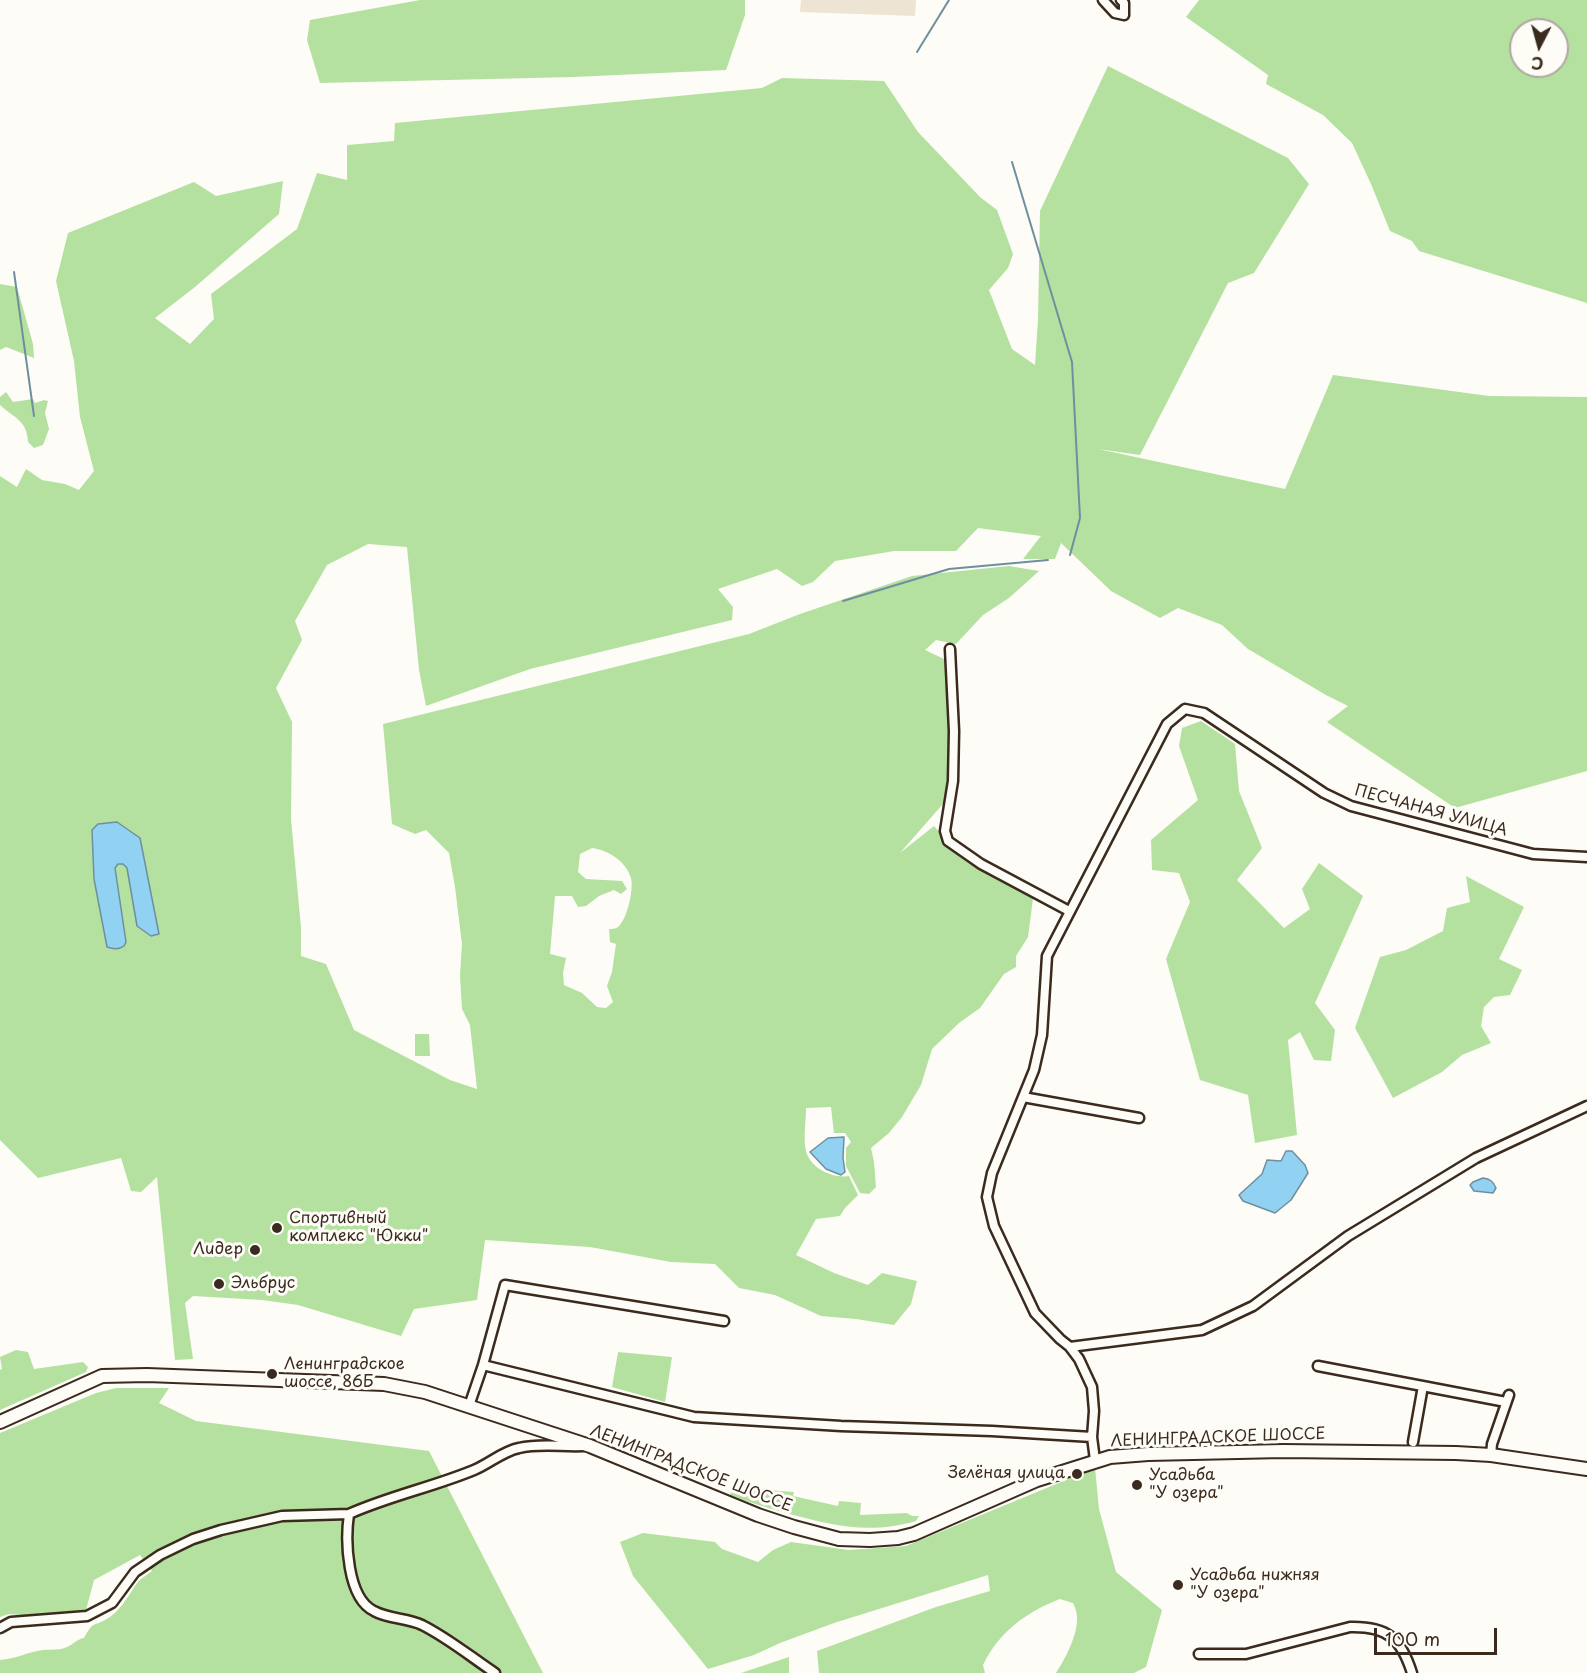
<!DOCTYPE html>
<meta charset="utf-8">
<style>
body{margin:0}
#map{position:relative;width:1587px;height:1673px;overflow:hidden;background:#fdfcf7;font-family:"Playpen Sans",sans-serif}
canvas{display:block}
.north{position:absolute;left:1509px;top:18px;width:60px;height:60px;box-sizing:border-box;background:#fdfcf7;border:2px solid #afa8a0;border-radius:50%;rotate:186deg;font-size:16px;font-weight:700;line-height:24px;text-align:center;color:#3b2a1e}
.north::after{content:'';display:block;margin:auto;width:21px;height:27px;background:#3b2a1e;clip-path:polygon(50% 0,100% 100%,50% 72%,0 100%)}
.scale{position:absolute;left:1374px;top:1628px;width:123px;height:27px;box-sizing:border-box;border:3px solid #3b2a1e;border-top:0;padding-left:8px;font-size:18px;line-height:21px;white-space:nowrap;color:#3b2a1e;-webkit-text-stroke:4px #fdfcf7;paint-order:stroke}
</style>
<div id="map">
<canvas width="1587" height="1673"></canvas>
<div class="north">С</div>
<div class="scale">100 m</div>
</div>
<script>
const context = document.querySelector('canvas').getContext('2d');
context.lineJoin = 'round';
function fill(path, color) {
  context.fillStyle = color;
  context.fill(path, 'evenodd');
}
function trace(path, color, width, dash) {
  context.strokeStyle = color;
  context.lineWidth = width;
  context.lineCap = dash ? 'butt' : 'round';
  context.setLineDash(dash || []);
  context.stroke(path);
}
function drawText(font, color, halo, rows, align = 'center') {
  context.font = font + ' "Playpen Sans",sans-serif';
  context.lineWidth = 6;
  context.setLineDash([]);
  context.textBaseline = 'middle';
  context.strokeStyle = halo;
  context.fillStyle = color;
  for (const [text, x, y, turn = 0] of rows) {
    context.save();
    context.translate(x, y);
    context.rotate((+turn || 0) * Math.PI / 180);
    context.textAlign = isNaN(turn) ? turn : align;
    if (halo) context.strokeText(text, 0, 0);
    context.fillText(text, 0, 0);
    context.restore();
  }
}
fill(new Path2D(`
 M 801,0 L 916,0 L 915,16 L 800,12 Z`), '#eee4d3');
fill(new Path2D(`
 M 420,0 L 745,0 L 745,15 L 726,70 L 573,77 L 320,83 L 307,40 L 310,20 Z
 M 1199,0 L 1587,0 L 1587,303 L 1419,251 L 1412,241 L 1390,231 L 1371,184 L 1352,143 L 1323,115 L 1266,84 L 1268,75 L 1186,17 ZM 1521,30 L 1557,30 L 1557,66 L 1521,66 Z
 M 1108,66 L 1288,158 L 1309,184 L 1254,273 L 1228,283 L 1140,455 L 1098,449 L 1285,489 L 1333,375 L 1489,396 L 1587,397 L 1587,771 L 1455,808 L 1327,722 L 1348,706 L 1326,695 L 1248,649 L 1222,625 L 1178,608 L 1160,618 L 1111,591 L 1061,543 L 1055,559 L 1023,559 L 1041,536 L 978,528 L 956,551 L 894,551 L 835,561 L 813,582 L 802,586 L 777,569 L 718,589 L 733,607 L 732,620 L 530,669 L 426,706 L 419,670 L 407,547 L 368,544 L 327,565 L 295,621 L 302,640 L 276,688 L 292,722 L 291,819 L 301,928 L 301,956 L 326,964 L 354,1030 L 450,1080 L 477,1089 L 470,1025 L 462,1009 L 460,976 L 462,944 L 455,887 L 449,853 L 426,830 L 415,834 L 392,824 L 383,724 L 749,634 L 800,614 L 912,576 L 1009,566 L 1039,571 L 1009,598 L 983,615 L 956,644 L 936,640 L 925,650 L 944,659 L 952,710 L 949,797 L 900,853 L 934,826 L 953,849 L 1034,891 L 1028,937 L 1016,956 L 1016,967 L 1004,974 L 980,1008 L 959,1023 L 932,1049 L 921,1085 L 902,1117 L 889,1133 L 871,1148 L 874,1162 L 876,1187 L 869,1194 L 860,1193 L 846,1166 L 846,1148 L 851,1142 L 845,1133 L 834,1133 L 831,1107 L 806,1108 C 806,1121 803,1139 806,1151 C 810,1168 833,1179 849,1176 L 858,1195 L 845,1208 L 840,1216 L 816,1219 L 796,1255 L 834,1273 L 868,1285 L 882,1273 L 917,1281 L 911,1304 L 894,1325 L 856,1319 L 821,1316 L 775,1295 L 739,1288 L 715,1264 L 671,1262 L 590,1247 L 485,1240 L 477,1300 L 414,1309 L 401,1336 L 298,1305 L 262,1300 L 193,1296 L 185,1303 L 193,1359 L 175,1360 L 157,1177 L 141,1192 L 131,1191 L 121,1158 L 38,1178 L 0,1140 L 0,476 L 17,487 L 26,469 L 42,480 L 65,484 L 79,490 L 94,471 L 80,417 L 74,361 L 56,281 L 68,233 L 194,182 L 216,196 L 283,181 L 279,214 L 195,287 L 155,318 L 190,344 L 214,319 L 211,294 L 297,229 L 317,173 L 347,180 L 347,145 L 394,141 L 395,123 L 762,88 L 782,78 L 884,81 L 918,132 L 980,197 L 997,210 L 1013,254 L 1008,268 L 989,290 L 1012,349 L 1035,365 L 1038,320 L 1040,211 ZM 592,848 C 608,850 626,861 631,878 C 634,889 627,920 618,927 C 615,929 612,929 609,929 L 610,942 L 616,944 L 612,972 L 607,986 L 613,1002 L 606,1008 L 597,1007 L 582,993 L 564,985 L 563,973 L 566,958 L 550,954 L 555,896 L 572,896 L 578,907 L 586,906 L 599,896 L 614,890 L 621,894 L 627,889 L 622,881 L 586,879 L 578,872 L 580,854 Z
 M 0,284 L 17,287 L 33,344 L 34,358 L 6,347 L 0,350 Z
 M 6,392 L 13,402 L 33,399 L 35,403 L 44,400 L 48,401 L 45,413 L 49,429 L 43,445 L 34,448 L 28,442 C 27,420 14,418 0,405 L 0,397 Z
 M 1201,721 L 1235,744 L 1239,791 L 1262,848 L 1237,880 L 1284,928 L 1310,909 L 1302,889 L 1319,863 L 1363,896 L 1315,1003 L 1335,1030 L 1331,1061 L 1314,1060 L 1300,1032 L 1288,1040 L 1297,1135 L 1255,1143 L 1248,1095 L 1200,1080 L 1166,959 L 1190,902 L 1179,873 L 1152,870 L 1151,840 L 1198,800 L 1179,746 L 1182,728 Z
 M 1466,876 L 1524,907 L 1499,959 L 1522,970 L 1510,995 L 1494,997 L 1484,1007 L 1481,1026 L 1491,1043 L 1462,1055 L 1442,1072 L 1393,1098 L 1355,1028 L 1380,957 L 1406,950 L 1443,931 L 1447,908 L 1470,902 Z
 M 415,1034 L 429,1034 L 430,1056 L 415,1056 Z
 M 16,1350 L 28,1352 L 34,1369 L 83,1362 L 88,1367 L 86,1372 L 0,1410 L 0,1370 L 2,1369 L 0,1357 Z
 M 618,1352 L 672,1357 L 665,1402 L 612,1387 Z
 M 116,1388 L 169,1388 L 159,1403 L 196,1421 L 429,1451 L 543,1673 L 0,1673 L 0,1660 C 15,1659 28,1652 43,1650 C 52,1649 59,1651 67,1647 C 74,1644 77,1639 84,1638 C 93,1622 91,1627 105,1620 C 120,1612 128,1596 137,1583 C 141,1578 147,1575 152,1571 L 140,1555 L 94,1580 L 86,1610 L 44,1617 L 9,1614 L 0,1617 L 0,1433 L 96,1393 Z
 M 1095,1468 L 1099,1509 L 1116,1572 L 1162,1610 L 1146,1667 L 1134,1673 L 1056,1673 C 1065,1659 1078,1635 1077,1617 C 1077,1613 1075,1607 1073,1603 L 1060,1599 C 1026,1612 999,1632 983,1665 L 985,1673 L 819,1673 L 817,1651 L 936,1607 L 990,1591 L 988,1575 L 834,1623 L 780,1643 L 754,1655 L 708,1669 L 633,1576 L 620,1542 L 643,1533 L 715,1542 L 722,1549 L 758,1562 L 773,1550 L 791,1542 L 849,1550 L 906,1546 Z
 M 740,1488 L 794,1492 L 793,1496 L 838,1506 L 839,1501 L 861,1503 L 860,1515 L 907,1513 L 912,1516 L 919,1516 L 916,1521 C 868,1535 829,1525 783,1512 C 765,1507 747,1502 730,1495 L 731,1492 Z
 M 789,1657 L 789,1673 L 741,1673 Z`), '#b4e19f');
const water = new Path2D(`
 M 117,822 L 140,838 L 159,934 L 151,936 L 137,926 L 127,868 L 123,864 L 118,864 L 115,868 L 126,942 L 124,946 C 119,950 113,949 107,947 L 94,879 L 92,830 L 98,824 Z
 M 844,1137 L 843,1158 L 845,1172 L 841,1175 L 826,1169 L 810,1152 L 828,1138 Z
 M 1286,1151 L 1292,1151 L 1305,1165 L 1308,1173 L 1291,1200 L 1275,1213 L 1243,1201 L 1239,1195 L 1262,1174 L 1267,1160 L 1281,1161 Z
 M 1483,1178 C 1490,1179 1493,1181 1496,1188 L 1493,1193 L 1474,1191 L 1470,1185 L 1473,1182 Z`);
fill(water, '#91d2f3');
trace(water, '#6f8f9e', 1.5);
trace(new Path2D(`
 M 917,52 L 949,0
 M 1012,162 L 1072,362 L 1080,518 L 1070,555
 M 14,272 L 34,416
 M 843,601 L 949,569 L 1048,560`), '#6f8f9e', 2);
const minor = new Path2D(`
 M 1103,0 L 1115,13 L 1124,15 L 1124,3 L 1121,0
 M 950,649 L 954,731 L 953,781 L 945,831 L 948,841 L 981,864 L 1069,911
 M 1023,1097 L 1139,1118
 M 1070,1347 L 1202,1330 L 1253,1306 L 1348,1236 L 1476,1158 L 1587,1106
 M 483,1365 L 505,1285 L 724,1321
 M 1318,1366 L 1506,1402
 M 469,1406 L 483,1365 L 694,1417 L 841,1426 L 992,1431 L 1092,1437
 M 1413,1442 L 1423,1386
 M 1491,1455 L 1492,1444 L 1509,1395
 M 1095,1460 L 1092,1437 L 1094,1411 L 1092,1387 L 1079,1359 L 1070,1347 L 1060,1339 L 1035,1313 L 994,1226 L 987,1197 L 992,1173 L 1034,1070 L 1042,1035 L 1047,956 L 1167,724 L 1185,709 L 1204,713 L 1324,793 L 1351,806 L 1533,854 L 1587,857
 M 0,1628 L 11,1622 L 87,1616 L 112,1603 L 135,1572 L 160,1555 L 193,1539 L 221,1530 L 282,1516 L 349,1514
 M 1199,1654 L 1246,1654 L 1350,1627 C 1387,1626 1401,1638 1412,1673
 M 495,1673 C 471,1657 448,1638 422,1625 C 407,1618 388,1619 374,1611 C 347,1598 345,1541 349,1514 C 389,1496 433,1487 474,1470 C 489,1464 503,1451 519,1448 C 540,1443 561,1447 583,1446`);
const secondary = new Path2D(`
 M 0,1422 L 102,1376 L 147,1375 L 384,1384 L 425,1392 L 590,1446 L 758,1515 L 794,1527 L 839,1539 L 870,1540 L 898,1538 L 914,1534 L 1037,1480 L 1110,1457 L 1148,1454 L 1283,1451 L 1456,1453 L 1491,1455 L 1587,1469`);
trace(minor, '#3b2a1e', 13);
trace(secondary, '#3b2a1e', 16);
trace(minor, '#fdfcf7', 8);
trace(secondary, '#fdfcf7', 12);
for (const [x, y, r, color] of [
 [277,1228,6,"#3b2a1e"],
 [255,1250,6,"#3b2a1e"],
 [219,1284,6,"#3b2a1e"],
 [272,1374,6,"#3b2a1e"],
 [1077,1474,6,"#3b2a1e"],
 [1137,1485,6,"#3b2a1e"],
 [1178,1585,6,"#3b2a1e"]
]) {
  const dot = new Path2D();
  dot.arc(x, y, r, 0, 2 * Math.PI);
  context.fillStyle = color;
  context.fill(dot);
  trace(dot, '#fdfcf7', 2);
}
drawText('16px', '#3b2a1e', '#fdfcf7', [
 ["ПЕСЧАНАЯ УЛИЦА",1431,811,15],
 ["ЛЕНИНГРАДСКОЕ ШОССЕ",1218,1438,-2],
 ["ЛЕНИНГРАДСКОЕ ШОССЕ",691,1469,21]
]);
drawText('16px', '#3b2a1e', '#fdfcf7', [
 ["Спортивный",289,1219],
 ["комплекс \"Юкки\"",289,1237],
 ["Лидер",243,1250,"right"],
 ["Эльбрус",231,1284],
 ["Ленинградское",284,1365],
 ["шоссе, 86Б",284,1383],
 ["Зелёная улица",1065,1474,"right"],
 ["Усадьба",1149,1476],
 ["\"У озера\"",1149,1494],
 ["Усадьба нижняя",1190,1576],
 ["\"У озера\"",1190,1594]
], 'left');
</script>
